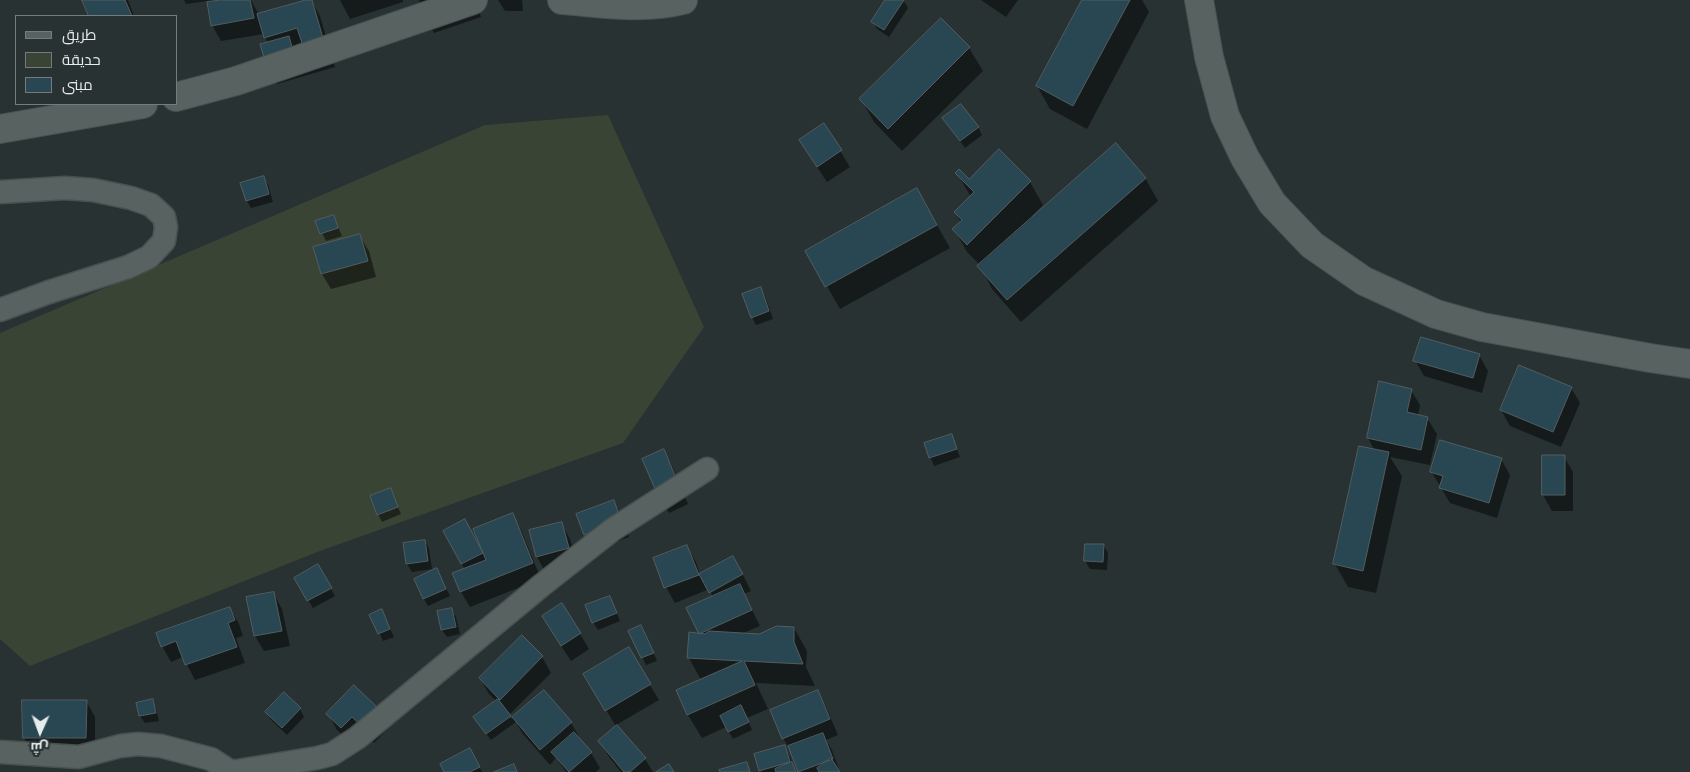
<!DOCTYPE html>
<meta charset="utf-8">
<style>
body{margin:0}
#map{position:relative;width:1690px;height:772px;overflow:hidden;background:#283232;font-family:"Varela Round",Cairo,sans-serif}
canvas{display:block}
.legend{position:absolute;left:15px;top:15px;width:162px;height:90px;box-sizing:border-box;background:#283232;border:1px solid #747c7c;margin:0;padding:6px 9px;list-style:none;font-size:15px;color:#e6eceb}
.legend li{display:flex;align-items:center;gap:10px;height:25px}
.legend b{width:25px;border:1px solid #747c7c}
.north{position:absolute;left:15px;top:707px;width:50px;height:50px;-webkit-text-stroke:4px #283232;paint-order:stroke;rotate:182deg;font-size:14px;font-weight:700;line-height:20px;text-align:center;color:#e6eceb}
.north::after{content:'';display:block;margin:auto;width:18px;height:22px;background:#e6eceb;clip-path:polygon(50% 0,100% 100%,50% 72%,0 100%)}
</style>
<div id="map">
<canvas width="1690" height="772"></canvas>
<ul class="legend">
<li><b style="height:6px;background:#576261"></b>طريق</li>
<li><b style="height:14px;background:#394434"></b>حديقة</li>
<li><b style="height:14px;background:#284753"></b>مبنى</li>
</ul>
<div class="north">ش</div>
</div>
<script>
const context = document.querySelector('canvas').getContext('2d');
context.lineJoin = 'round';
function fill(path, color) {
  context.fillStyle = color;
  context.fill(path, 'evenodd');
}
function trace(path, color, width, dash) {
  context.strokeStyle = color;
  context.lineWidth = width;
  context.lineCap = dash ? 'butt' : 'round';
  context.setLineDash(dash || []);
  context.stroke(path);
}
fill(new Path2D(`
 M 608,115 L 704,327 L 623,443 L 320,551 L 30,666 L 0,639 L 0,333 L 485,125 Z`), '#394434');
fill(new Path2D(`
 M 84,0 L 128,0 L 134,16 L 90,16 Z
 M 184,0 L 251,0 L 259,15 L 311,0 L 320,16 L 335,67 L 277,84 L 268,68 L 268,43 L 264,34 L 221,41 L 212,25 L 208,1 L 186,4 Z
 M 340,0 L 403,0 L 403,2 L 350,19 Z
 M 419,0 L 475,0 L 481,17 L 434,33 L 425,17 Z
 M 498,0 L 522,0 L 523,11 L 505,11 Z
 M 886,0 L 903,0 L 908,8 L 889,37 L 877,29 L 873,22 Z
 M 981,0 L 1018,0 L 1006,17 Z
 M 1083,0 L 1142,0 L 1149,12 L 1087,129 L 1050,109 L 1037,86 Z
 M 941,20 L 969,48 L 983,71 L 902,151 L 874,122 L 861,99 Z
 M 944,119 L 978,127 L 982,135 L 965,148 Z
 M 824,125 L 850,167 L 827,182 L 810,156 Z
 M 957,173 L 969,181 L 1030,182 L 1043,205 L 1032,216 L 1033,218 L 1145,178 L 1158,201 L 1021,322 L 992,289 L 980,265 L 967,252 L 954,229 L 961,222 L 955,212 L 971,197 Z
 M 263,178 L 268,185 L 273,202 L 251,208 L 247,201 L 242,184 Z
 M 917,190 L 950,248 L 840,309 L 807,251 Z
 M 333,216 L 342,236 L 326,241 L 317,222 Z
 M 359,235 L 369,251 L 376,277 L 331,289 L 322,274 L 315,248 Z
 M 760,288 L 765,296 L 773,319 L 756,325 L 752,317 Z
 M 1479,355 L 1488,371 L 1482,393 L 1424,376 L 1415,360 Z
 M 1571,388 L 1580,403 L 1561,447 L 1510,426 L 1501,410 Z
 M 1411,390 L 1420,405 L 1418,416 L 1427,418 L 1437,434 L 1430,465 L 1390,457 L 1402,476 L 1376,593 L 1348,587 L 1335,564 L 1375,451 L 1368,438 Z
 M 951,435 L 960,457 L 934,466 L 925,444 Z
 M 663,451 L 672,466 L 688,504 L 669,513 L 660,497 Z
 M 1564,457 L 1573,472 L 1573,511 L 1552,511 L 1543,495 Z
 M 1501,459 L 1510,475 L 1497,518 L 1450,503 L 1431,471 Z
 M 390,490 L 401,514 L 382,522 L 378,514 Z
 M 613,501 L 622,517 L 629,537 L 594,550 L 585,534 Z
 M 512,515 L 521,530 L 541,579 L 470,607 L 461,592 L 465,570 L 445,531 L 481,550 Z
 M 561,523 L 570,539 L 577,564 L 546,573 L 537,557 L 530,531 Z
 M 425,541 L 429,549 L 432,569 L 412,572 L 407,564 L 404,544 Z
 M 686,546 L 696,562 L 700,575 L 742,573 L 751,591 L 744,594 L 760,626 L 741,634 L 760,635 L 794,628 L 807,651 L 806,667 L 815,686 L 756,683 L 768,709 L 747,718 L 752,730 L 733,739 L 726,727 L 702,738 L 688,715 L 678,691 L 701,680 L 689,658 L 700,634 L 688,608 L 713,597 L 706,584 L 704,584 L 707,590 L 675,603 L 666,587 Z
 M 1104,546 L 1108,553 L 1107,570 L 1090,569 L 1085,561 Z
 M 318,566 L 335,596 L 313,608 L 295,578 Z
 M 437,570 L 450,596 L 428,606 L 424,599 Z
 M 273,593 L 282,609 L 290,646 L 264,651 L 255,636 Z
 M 610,597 L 620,621 L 598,630 L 593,622 Z
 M 230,608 L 239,624 L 243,636 L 236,638 L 245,663 L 195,680 L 183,657 L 171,662 L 162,646 Z
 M 451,609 L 456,617 L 460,634 L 447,637 L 442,630 Z
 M 371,615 L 385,618 L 394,637 L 383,641 Z
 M 552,632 L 580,634 L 589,649 L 571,661 Z
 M 630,632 L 645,634 L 657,661 L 646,665 Z
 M 628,649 L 659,700 L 616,725 L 645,759 L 653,772 L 621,772 L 609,757 L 600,741 L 617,728 L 603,705 Z
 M 542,657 L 551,673 L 509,715 L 511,719 L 544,691 L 571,723 L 580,738 L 579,739 L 591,753 L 600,768 L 596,772 L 566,772 L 556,758 L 550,765 L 522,733 L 516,722 L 491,740 L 479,724 L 496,701 L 489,694 L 480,678 Z
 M 817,692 L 826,707 L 838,735 L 826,740 L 832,750 L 840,772 L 799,772 L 792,753 L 783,738 Z
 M 284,694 L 300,709 L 304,717 L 287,735 L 271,720 L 266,712 Z
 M 86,701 L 95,717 L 95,754 L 33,754 L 24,738 Z
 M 152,701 L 156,708 L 159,721 L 145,723 L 140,716 L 138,704 Z
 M 380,712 L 389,727 L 374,743 L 362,732 L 351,743 L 337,730 L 328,714 Z
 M 785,746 L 796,772 L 761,772 L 756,755 Z
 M 469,750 L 482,772 L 445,772 Z`), '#0007');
const building = new Path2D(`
 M 82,0 L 125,0 L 132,16 L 89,16 Z
 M 221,0 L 250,0 L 254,18 L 211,26 L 207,2 Z
 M 306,0 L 312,0 L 327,52 L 267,68 L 260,44 L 289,36 L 292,47 L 302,43 L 297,28 L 264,38 L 257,14 Z
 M 885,0 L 904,0 L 884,30 L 871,22 Z
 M 1082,0 L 1130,0 L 1073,106 L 1036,86 Z
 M 941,18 L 970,47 L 888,129 L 859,99 Z
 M 961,104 L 979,127 L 960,141 L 942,118 Z
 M 824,123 L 842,150 L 817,167 L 799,140 Z
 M 1116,143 L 1146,178 L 1007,300 L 977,266 Z
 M 999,149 L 1031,181 L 967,245 L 952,229 L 962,220 L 954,212 L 974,192 L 955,173 L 959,169 L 969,179 Z
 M 264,176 L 269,194 L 246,201 L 240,183 Z
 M 917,188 L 937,225 L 825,287 L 805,251 Z
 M 334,215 L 338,228 L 320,234 L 315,221 Z
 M 360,234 L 368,261 L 321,274 L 313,247 Z
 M 761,287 L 769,311 L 751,318 L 742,294 Z
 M 1421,337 L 1480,354 L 1473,378 L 1413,361 Z
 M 1519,365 L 1572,387 L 1553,432 L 1500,410 Z
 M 1379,381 L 1412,389 L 1407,412 L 1428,417 L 1421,450 L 1367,438 Z
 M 952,434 L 957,449 L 929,458 L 924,443 Z
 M 1440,440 L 1502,458 L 1489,503 L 1439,488 L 1443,476 L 1430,472 Z
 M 1359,446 L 1389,452 L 1363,571 L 1333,564 Z
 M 664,449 L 680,488 L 659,498 L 642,459 Z
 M 1542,455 L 1565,455 L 1565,495 L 1542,495 Z
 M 391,488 L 398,507 L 377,515 L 370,496 Z
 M 614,500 L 621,521 L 584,535 L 576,514 Z
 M 513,513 L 533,563 L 460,592 L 452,573 L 486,560 L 473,529 Z
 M 465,519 L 483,553 L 461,564 L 443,531 Z
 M 562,522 L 569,548 L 536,557 L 529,530 Z
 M 425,540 L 428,561 L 406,564 L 403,543 Z
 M 1085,544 L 1104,544 L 1103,562 L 1084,561 Z
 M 687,545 L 699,575 L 664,588 L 653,558 Z
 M 733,556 L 743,574 L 709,593 L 699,574 Z
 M 318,564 L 332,588 L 307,601 L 294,578 Z
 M 437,568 L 446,589 L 423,599 L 414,579 Z
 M 740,584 L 752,610 L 699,634 L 686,608 Z
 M 274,592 L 282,631 L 254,636 L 246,597 Z
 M 610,596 L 617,613 L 592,623 L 585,605 Z
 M 562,603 L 581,633 L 561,646 L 542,616 Z
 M 230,607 L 235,620 L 228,623 L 237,647 L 185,665 L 176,641 L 161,647 L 156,633 Z
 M 452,608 L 456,627 L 441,630 L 437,611 Z
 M 382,609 L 390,629 L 378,634 L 369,615 Z
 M 641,625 L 654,653 L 641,658 L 628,631 Z
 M 777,626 L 794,627 L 794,642 L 803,664 L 744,661 L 755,685 L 687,715 L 676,690 L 742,661 L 687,658 L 689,632 L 705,634 L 709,631 L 759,634 Z
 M 522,635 L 543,656 L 500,700 L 479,678 Z
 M 629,647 L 651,684 L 605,711 L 583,674 Z
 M 354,685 L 381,711 L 364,728 L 352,717 L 341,728 L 326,714 Z
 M 544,690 L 572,722 L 540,750 L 512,717 Z
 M 818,690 L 830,719 L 782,739 L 770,710 Z
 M 284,692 L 301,708 L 282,728 L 265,712 Z
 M 153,699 L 156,713 L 139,716 L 136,703 Z
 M 498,699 L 511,716 L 486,734 L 473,717 Z
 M 22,700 L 87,700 L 86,738 L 23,738 Z
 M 741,705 L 749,722 L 728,732 L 720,716 Z
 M 617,725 L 646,758 L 630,772 L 624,772 L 598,741 Z
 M 574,732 L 592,752 L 569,772 L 551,752 Z
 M 823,733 L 833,759 L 798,772 L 788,746 Z
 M 785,745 L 790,762 L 759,771 L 754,754 Z
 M 470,748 L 480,767 L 470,772 L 444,772 L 440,764 Z
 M 831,758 L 840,772 L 819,772 L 817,768 Z
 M 747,762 L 750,772 L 720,772 L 719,770 Z
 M 792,762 L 796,772 L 776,772 L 775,769 Z
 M 514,764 L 517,772 L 494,772 Z
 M 669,764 L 674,772 L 656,772 Z`);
fill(building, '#284753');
trace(building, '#535d60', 1);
const minor = new Path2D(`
 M 0,192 L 65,188 L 93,190 L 131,198 L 151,205 L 164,217 L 166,227 L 164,241 L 149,257 L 128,267 L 49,292 L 0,310
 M 0,752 L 79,757 L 120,746 L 138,744 L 161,746 L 211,759 L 231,772
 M 231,772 L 317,758 L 332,754 L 357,738 L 542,585 L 612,530 L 707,469`);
const secondary = new Path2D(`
 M 562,0 C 602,3 644,10 683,0
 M 1199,0 L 1209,57 L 1225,116 L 1245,158 L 1272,203 L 1312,245 L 1364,281 L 1436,314 L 1482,327 L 1650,358 L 1690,364
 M 176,97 L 236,81 L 473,0
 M 0,129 L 143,104`);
trace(minor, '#485150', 25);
trace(secondary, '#485150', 30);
trace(minor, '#576261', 22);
trace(secondary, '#576261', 28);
</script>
